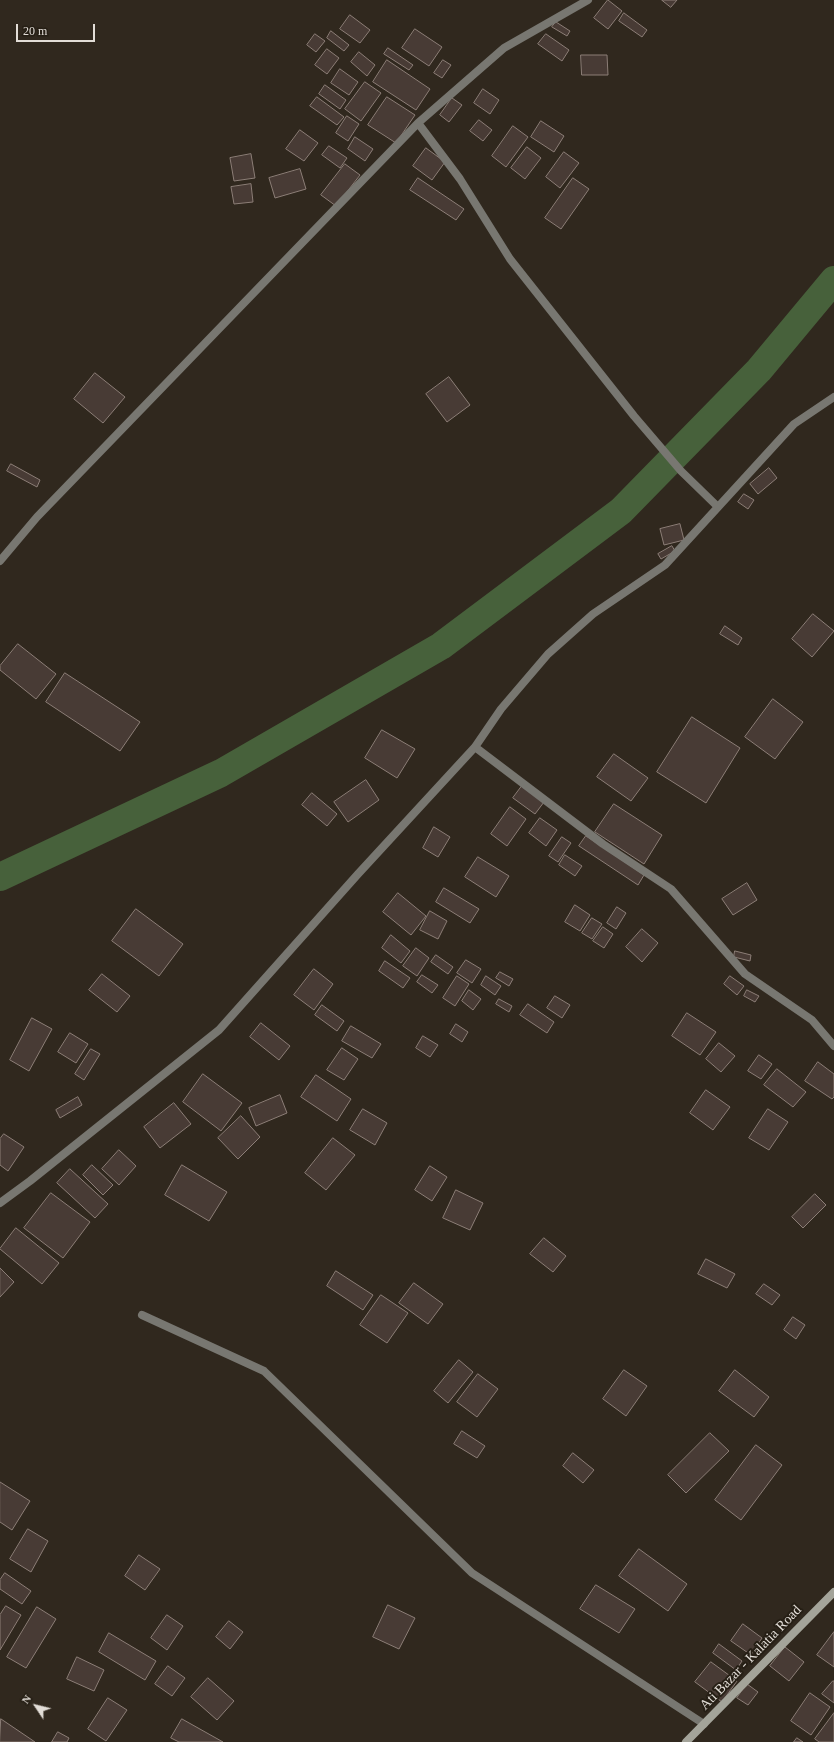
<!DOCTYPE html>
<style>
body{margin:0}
#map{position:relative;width:834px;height:1742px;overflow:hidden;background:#30281e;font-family:Georgia,serif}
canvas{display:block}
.north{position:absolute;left:16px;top:1686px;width:40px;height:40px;-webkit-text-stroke:3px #261f15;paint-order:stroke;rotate:305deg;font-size:11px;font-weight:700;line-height:16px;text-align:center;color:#e2ddd7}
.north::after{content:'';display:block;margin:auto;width:14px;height:18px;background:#e2ddd7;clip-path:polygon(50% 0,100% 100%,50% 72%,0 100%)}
.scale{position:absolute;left:16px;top:24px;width:79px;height:18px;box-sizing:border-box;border:2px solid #e2ddd7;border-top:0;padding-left:5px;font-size:12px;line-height:14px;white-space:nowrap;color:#e2ddd7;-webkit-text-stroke:3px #261f15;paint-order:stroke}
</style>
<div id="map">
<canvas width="834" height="1742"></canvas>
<div class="north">N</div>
<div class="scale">20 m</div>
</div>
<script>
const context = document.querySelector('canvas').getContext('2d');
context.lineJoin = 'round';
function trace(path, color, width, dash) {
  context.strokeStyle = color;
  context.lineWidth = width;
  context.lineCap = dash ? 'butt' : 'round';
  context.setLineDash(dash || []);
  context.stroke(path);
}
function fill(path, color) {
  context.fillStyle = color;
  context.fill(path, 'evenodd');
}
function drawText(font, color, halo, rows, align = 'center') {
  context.font = font + ' Georgia,serif';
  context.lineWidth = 4;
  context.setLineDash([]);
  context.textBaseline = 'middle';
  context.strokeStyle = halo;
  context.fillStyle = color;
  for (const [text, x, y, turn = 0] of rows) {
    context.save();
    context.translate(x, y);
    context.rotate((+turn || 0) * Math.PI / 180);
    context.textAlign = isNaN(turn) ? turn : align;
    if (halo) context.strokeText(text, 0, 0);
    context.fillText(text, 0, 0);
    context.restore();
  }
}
trace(new Path2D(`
 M 0,877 L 221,773 L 441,646 L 621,511 L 759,370 L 834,280`), '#47613b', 28);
const building = new Path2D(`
 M 608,0 L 622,11 L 608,29 L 594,18 Z
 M 662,0 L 677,0 L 671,7 Z
 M 624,13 L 647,30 L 642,37 L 619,21 Z
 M 350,15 L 370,30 L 360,43 L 340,29 Z
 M 556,22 L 570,31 L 567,36 L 552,27 Z
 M 415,29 L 442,47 L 429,66 L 402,48 Z
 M 331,31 L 349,45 L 344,51 L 327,38 Z
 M 315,34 L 325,41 L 316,52 L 307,45 Z
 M 546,34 L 569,50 L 562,61 L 538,44 Z
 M 388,48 L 413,65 L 409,70 L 384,54 Z
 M 327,49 L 339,58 L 327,74 L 315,65 Z
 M 359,52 L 375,65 L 367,76 L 351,62 Z
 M 581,55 L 607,55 L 608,75 L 582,75 Z
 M 387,60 L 430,89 L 416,110 L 373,82 Z
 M 443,60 L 451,65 L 442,78 L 434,73 Z
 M 340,69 L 358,82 L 349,95 L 331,83 Z
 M 365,82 L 381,93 L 361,121 L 345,109 Z
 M 325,85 L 346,100 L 340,109 L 319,94 Z
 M 483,89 L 499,100 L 490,114 L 474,103 Z
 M 317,97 L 344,117 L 337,125 L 310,106 Z
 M 387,97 L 415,115 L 396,143 L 368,125 Z
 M 452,98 L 462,105 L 449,122 L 440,115 Z
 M 347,116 L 359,124 L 348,141 L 336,133 Z
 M 479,120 L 492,130 L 483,141 L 470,131 Z
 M 541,121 L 564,136 L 554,152 L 531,137 Z
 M 513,126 L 528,137 L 506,167 L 492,156 Z
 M 300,130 L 318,143 L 304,161 L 286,149 Z
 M 355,137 L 373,149 L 365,161 L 348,149 Z
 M 329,146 L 347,158 L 340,168 L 322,155 Z
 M 527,147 L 541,158 L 525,179 L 511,168 Z
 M 426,148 L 445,162 L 432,180 L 413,166 Z
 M 564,152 L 579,163 L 560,188 L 546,177 Z
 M 251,154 L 255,178 L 234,181 L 230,158 Z
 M 345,164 L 360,175 L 336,206 L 321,195 Z
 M 300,169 L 306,189 L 275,198 L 269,178 Z
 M 418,178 L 464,209 L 456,220 L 410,190 Z
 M 573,178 L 589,189 L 561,229 L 545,218 Z
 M 251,184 L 253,202 L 234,204 L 231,187 Z
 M 95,373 L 125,397 L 103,423 L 74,399 Z
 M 449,377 L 470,405 L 447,422 L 426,394 Z
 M 11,464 L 40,480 L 37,487 L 7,471 Z
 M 769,468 L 777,478 L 758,494 L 750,484 Z
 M 744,494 L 754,500 L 748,509 L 738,502 Z
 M 680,524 L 684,540 L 664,545 L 660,529 Z
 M 672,546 L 675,551 L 661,559 L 658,554 Z
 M 813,614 L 834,631 L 812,657 L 792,639 Z
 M 725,626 L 742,638 L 738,645 L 720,634 Z
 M 18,644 L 56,674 L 36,699 L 0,670 L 0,666 Z
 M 65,673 L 140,722 L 120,751 L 46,702 Z
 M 773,699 L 803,722 L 775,759 L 745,737 Z
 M 692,717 L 740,748 L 706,803 L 657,772 Z
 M 382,730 L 415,749 L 397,778 L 365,758 Z
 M 614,754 L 648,778 L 631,801 L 597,777 Z
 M 366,780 L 379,800 L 348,822 L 334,802 Z
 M 522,786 L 544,802 L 535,814 L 513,798 Z
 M 312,793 L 337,814 L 327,826 L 302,805 Z
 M 614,804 L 662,835 L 644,864 L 595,832 Z
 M 510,807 L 526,819 L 507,846 L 491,834 Z
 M 540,818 L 557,830 L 546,846 L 529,833 Z
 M 434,827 L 450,837 L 438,857 L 423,848 Z
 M 586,836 L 644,875 L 638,885 L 579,846 Z
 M 562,837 L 571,843 L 558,862 L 549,856 Z
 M 565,855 L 582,866 L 575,876 L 559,865 Z
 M 478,857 L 509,876 L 496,897 L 465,877 Z
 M 747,883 L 757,900 L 733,915 L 722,899 Z
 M 444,888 L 479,909 L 470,923 L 436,902 Z
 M 398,893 L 426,916 L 411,935 L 383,912 Z
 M 575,905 L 590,915 L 580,931 L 565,922 Z
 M 617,907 L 626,913 L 616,929 L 607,923 Z
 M 136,909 L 183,944 L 159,976 L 112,941 Z
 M 430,911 L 447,921 L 438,939 L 420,930 Z
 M 592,918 L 602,924 L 592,939 L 582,933 Z
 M 603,927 L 613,934 L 604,948 L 593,941 Z
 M 642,929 L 658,943 L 642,962 L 626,947 Z
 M 391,935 L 410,951 L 401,963 L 382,948 Z
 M 416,948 L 429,958 L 417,976 L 403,966 Z
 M 735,951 L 751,955 L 750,961 L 734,957 Z
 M 436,955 L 453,967 L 448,974 L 431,962 Z
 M 466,960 L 481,969 L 472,983 L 457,973 Z
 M 385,961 L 410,978 L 403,988 L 379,971 Z
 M 314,969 L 333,984 L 314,1010 L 294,995 Z
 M 500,972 L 513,979 L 509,986 L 496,978 Z
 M 102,974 L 130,996 L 117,1012 L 89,990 Z
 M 422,975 L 438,985 L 432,993 L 417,982 Z
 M 457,976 L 469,984 L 455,1006 L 443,998 Z
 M 486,976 L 501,986 L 495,995 L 481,985 Z
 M 730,976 L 744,986 L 737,995 L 724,984 Z
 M 469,990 L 481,999 L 473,1010 L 462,1001 Z
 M 747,990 L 759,996 L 755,1002 L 744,996 Z
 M 555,996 L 570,1005 L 562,1018 L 547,1008 Z
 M 499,999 L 512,1006 L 509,1012 L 496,1004 Z
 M 528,1004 L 554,1022 L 547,1033 L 520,1015 Z
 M 322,1005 L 344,1021 L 337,1031 L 315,1015 Z
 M 687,1013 L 716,1032 L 700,1055 L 672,1036 Z
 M 32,1018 L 52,1029 L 29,1071 L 10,1060 Z
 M 261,1023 L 290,1046 L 279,1060 L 250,1037 Z
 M 456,1024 L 468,1032 L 462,1042 L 450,1034 Z
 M 351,1026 L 381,1044 L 372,1058 L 342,1041 Z
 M 70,1033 L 88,1044 L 76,1063 L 58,1052 Z
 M 423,1036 L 438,1045 L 430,1057 L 416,1048 Z
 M 719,1043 L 735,1056 L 721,1072 L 706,1059 Z
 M 342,1048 L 358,1059 L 344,1080 L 327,1070 Z
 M 91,1049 L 100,1054 L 84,1080 L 75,1074 Z
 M 759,1055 L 772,1064 L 761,1079 L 748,1071 Z
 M 818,1062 L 834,1074 L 834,1097 L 832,1099 L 805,1081 Z
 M 777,1069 L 806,1092 L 793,1107 L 764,1085 Z
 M 203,1074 L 242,1103 L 221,1131 L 183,1102 Z
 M 316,1075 L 351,1099 L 337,1121 L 301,1097 Z
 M 706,1090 L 730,1107 L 713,1130 L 690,1113 Z
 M 280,1095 L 287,1113 L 256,1126 L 249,1108 Z
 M 78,1097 L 82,1105 L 60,1118 L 56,1110 Z
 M 174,1103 L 191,1124 L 160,1148 L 144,1127 Z
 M 363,1109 L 387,1123 L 375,1145 L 350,1130 Z
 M 768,1109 L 788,1122 L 769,1150 L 749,1138 Z
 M 241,1116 L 260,1137 L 238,1159 L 218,1138 Z
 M 4,1134 L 24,1147 L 8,1171 L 0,1165 L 0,1139 Z
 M 333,1138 L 355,1155 L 326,1190 L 305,1173 Z
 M 119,1150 L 136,1166 L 119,1185 L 102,1169 Z
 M 92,1165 L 113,1185 L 103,1195 L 83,1175 Z
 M 182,1165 L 227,1192 L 209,1221 L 165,1195 Z
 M 430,1166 L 447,1177 L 432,1201 L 415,1190 Z
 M 70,1169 L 108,1204 L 95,1218 L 57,1183 Z
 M 456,1190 L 483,1203 L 470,1230 L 443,1218 Z
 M 51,1193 L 90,1222 L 63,1258 L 24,1228 Z
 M 815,1194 L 826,1205 L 803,1228 L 792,1217 Z
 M 16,1228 L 59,1263 L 42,1284 L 0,1249 Z
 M 544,1238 L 566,1256 L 553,1272 L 530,1254 Z
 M 706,1259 L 735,1274 L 727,1288 L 698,1274 Z
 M 0,1268 L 14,1282 L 0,1297 Z
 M 336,1271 L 373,1295 L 363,1310 L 327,1286 Z
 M 414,1283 L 443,1304 L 428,1324 L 399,1303 Z
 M 764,1284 L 780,1295 L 772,1305 L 756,1294 Z
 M 381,1295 L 408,1313 L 387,1343 L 360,1325 Z
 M 793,1317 L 805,1325 L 796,1339 L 784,1330 Z
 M 459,1360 L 473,1372 L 448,1403 L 434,1391 Z
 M 624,1370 L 647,1386 L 626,1416 L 603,1399 Z
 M 735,1370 L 769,1397 L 754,1417 L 719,1391 Z
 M 478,1374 L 498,1389 L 477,1417 L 457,1402 Z
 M 462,1431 L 485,1446 L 477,1458 L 454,1444 Z
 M 710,1433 L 729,1451 L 686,1493 L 668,1475 Z
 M 756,1445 L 782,1465 L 741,1520 L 715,1500 Z
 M 573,1453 L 594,1470 L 583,1483 L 563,1466 Z
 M 0,1482 L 30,1501 L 12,1530 L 0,1522 Z
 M 28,1529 L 48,1541 L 31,1572 L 10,1559 Z
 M 639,1549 L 687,1584 L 668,1611 L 619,1576 Z
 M 139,1555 L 160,1569 L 145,1590 L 125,1576 Z
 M 5,1573 L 31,1591 L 22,1604 L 0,1589 L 0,1580 Z
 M 596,1585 L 635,1609 L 619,1633 L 580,1609 Z
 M 388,1605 L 415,1618 L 399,1649 L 373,1637 Z
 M 6,1606 L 21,1615 L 0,1650 L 0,1615 Z
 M 37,1607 L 56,1619 L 26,1668 L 7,1657 Z
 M 167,1615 L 183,1626 L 167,1650 L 151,1638 Z
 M 229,1621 L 243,1632 L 230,1649 L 216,1637 Z
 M 743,1624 L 762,1638 L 751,1655 L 731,1641 Z
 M 834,1632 L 834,1667 L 817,1655 Z
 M 109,1633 L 156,1661 L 145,1680 L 99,1652 Z
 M 719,1644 L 742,1661 L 736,1670 L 713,1653 Z
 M 785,1647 L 804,1662 L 789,1681 L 770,1666 Z
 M 77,1657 L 104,1670 L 94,1691 L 67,1679 Z
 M 711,1662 L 737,1681 L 722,1702 L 695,1682 Z
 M 168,1666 L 185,1678 L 172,1696 L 155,1684 Z
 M 208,1678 L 234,1701 L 217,1720 L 191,1697 Z
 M 833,1681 L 834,1681 L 834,1703 L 822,1694 Z
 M 747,1684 L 758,1692 L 748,1705 L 737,1698 Z
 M 810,1693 L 830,1707 L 811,1735 L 791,1721 Z
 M 108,1698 L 127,1710 L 106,1741 L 88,1729 Z
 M 834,1713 L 834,1742 L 819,1742 L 815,1739 Z
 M 1,1719 L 35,1742 L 0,1742 Z
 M 182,1719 L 223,1742 L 179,1742 L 171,1738 Z
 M 58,1732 L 69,1738 L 67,1742 L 52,1742 Z
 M 797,1738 L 803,1742 L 794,1742 Z`);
fill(building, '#483b35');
trace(building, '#8c7e77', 1);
trace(new Path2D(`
 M 418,123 L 460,179 L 510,259 L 634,416 L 681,471 L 718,507
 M 834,397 L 794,424 L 665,565 L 593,614 L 548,654 L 501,709 L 475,747 L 603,844 L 671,889 L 745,974 L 812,1020 L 834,1046
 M 0,561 L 37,517 L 418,123 L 504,48 L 588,0
 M 0,1203 L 30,1181 L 219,1030 L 358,874 L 475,747
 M 142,1315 L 264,1371 L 472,1573 L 704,1724`), '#787771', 8);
trace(new Path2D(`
 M 686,1742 L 834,1592`), '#a4a49a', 8);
drawText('14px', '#e2ddd7', '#261f15', [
 ["Ati Bazar - Kalatia Road",751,1658,-46]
]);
</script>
